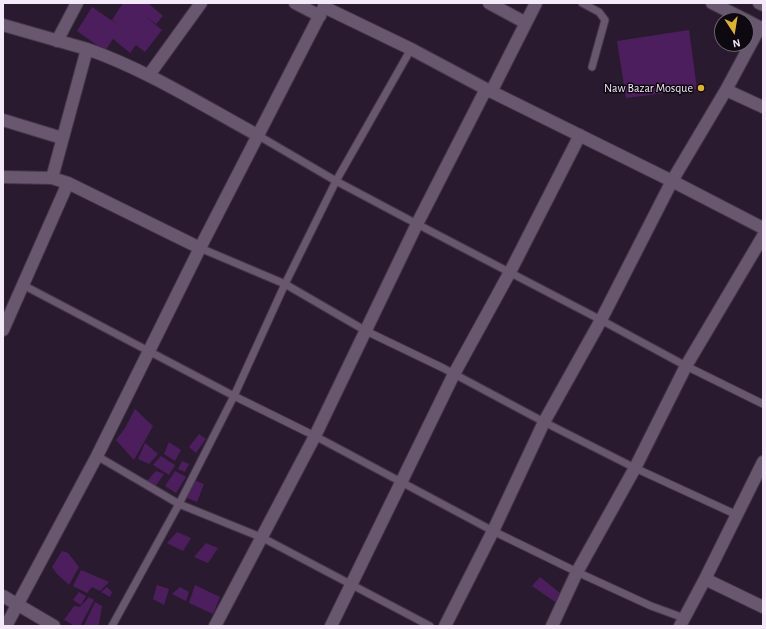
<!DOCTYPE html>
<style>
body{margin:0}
#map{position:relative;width:766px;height:629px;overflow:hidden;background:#291a2f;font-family:"Alegreya Sans",sans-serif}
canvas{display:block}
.frame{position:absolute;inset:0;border:4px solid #f3e9f8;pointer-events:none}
.north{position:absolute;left:714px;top:12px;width:40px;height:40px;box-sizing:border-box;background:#0e0811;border:1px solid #6a626d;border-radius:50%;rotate:168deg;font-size:11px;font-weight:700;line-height:16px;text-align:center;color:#f3e9f8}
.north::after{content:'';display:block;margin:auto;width:14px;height:18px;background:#ddb133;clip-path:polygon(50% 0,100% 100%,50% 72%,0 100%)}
</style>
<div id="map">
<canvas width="766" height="629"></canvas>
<div class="frame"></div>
<div class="north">N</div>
</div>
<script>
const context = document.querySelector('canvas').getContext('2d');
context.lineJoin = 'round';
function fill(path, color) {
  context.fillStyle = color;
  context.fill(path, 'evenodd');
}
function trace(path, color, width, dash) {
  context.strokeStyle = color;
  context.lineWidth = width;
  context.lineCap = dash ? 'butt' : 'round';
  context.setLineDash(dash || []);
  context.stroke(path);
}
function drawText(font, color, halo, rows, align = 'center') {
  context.font = font + ' "Alegreya Sans",sans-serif';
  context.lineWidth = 3;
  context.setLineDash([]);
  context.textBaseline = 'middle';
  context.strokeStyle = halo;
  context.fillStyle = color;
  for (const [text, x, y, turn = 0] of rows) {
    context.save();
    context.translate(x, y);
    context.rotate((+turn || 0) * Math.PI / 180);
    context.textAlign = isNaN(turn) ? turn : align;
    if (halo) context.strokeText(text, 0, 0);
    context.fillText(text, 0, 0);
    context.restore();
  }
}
fill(new Path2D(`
 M 123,3 L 148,3 L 163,16 L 156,24 L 145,16 L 162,30 L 145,52 L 136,45 L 130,53 L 113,39 L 105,51 L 77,31 L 92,7 L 120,26 L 112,20 Z
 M 689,30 L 697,89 L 626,98 L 617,41 Z
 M 135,409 L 153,426 L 134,460 L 116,440 L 125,428 Z
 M 199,434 L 206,439 L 196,453 L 189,447 Z
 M 169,442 L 181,450 L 175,461 L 164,454 Z
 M 145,443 L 158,454 L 149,464 L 138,459 Z
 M 161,456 L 175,465 L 169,475 L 153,465 Z
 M 182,461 L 189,464 L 185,472 L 178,469 Z
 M 156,471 L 164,474 L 155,487 L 147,481 Z
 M 175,471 L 186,477 L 176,493 L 165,486 Z
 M 194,480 L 204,484 L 197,502 L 187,498 Z
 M 177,532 L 191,538 L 183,551 L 167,543 Z
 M 206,543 L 218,548 L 208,563 L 194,557 Z
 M 62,551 L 68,553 L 79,567 L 69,585 L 57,574 L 52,567 Z
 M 81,570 L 109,582 L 100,591 L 92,587 L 87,593 L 73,586 Z
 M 540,577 L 560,593 L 555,602 L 532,586 Z
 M 157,585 L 169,589 L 164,605 L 153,599 Z
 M 195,585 L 220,597 L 213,614 L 189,603 Z
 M 107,587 L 112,592 L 110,597 L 101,592 Z
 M 180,587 L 189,592 L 186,601 L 172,594 Z
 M 79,592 L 86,596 L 81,605 L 73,600 Z
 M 89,597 L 94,600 L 80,626 L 75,626 L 64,620 L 74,606 L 80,607 Z
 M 95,602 L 102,606 L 99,624 L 97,626 L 84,626 Z`), '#4d1e5d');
const service = new Path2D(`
 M 582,3 L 599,12 L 605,20 L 592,67
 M 259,136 L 336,181 L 417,224 L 601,320 L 686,366 L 763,404
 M 200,248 L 285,284 L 366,331 L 443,368 L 544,422 L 635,468 L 737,515
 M 23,285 L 234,396 L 315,436 L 493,531 L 577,572 L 651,606 L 684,618
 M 97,456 L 179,504 L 263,538 L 430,626
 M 112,626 L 179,504 L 234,396 L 285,284 L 336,181 L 411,49`);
const minor = new Path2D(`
 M 295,3 L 320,16
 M 489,3 L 526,23
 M 324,7 L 411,49 L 486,89 L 672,181 L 763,228
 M 3,25 L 87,49 L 52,178
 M 57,41 L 77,3
 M 87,49 C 147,70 202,105 259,136
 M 149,75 L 201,3
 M 726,90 L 763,107
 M 491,92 L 536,3
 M 3,120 L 62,138
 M 3,177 L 52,178 L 68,183 L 200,248
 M 3,330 L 68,183
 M 705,579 L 763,607
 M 3,596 L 54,626
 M 215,626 L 315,436 L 417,224 L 486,89
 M 331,626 L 454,374 L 510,272 L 580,135
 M 445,626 L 493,531 L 544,422 L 601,320 L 672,181 L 726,90 L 760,27
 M 552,626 L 577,572 L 635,468 L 686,366 L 763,236
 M 680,626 L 705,579 L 763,462`);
const tertiary = new Path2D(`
 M 712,3 L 746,20
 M 759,3 L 763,5
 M 746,20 L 763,29
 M 6,626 L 97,456 L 200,248 L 326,3`);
trace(service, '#443748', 9);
trace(minor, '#443748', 14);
trace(tertiary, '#443748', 14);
trace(service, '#68576f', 7);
trace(minor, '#68576f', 12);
trace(tertiary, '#68576f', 12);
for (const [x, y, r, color] of [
 [701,88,4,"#ddb133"]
]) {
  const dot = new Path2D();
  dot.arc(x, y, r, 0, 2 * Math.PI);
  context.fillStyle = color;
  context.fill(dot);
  trace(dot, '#0e0811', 1.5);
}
drawText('12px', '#f3e9f8', '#0e0811', [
 ["Naw Bazar Mosque",693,88]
], 'right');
</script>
